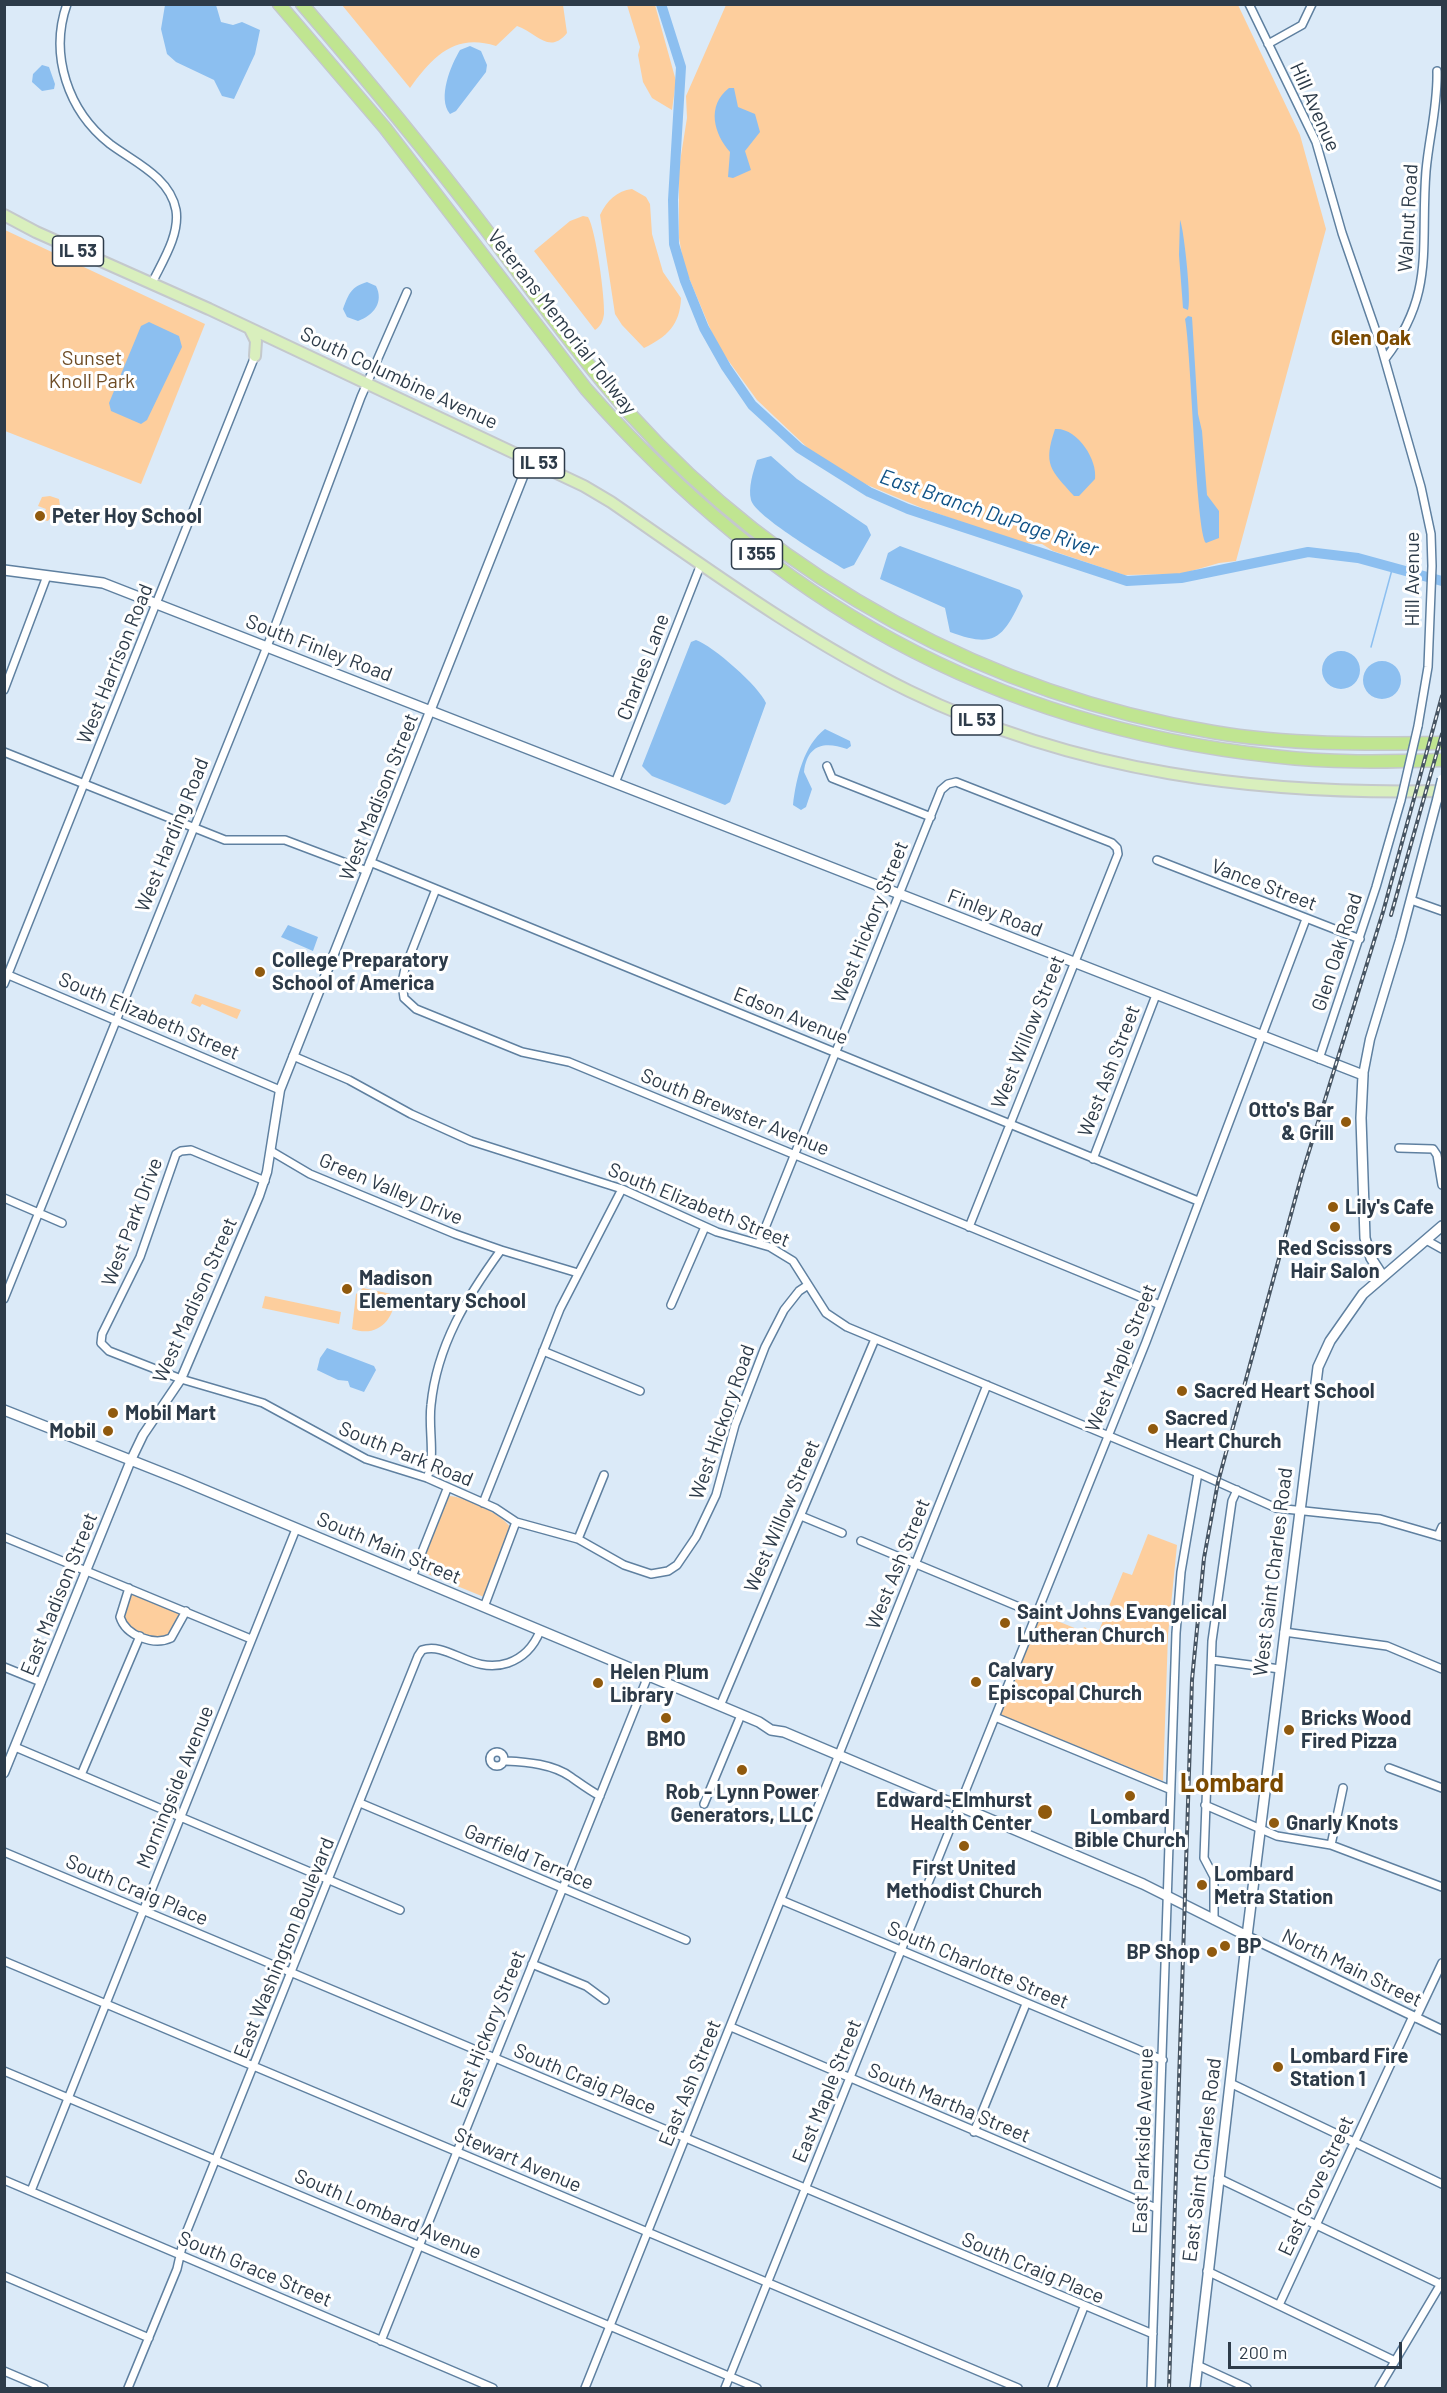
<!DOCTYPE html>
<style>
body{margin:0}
#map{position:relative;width:1447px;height:2393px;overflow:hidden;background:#dbeaf8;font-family:Barlow,sans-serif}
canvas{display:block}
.frame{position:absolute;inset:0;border:6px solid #2d3b49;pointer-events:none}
.scale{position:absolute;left:1228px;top:2342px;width:174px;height:27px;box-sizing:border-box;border:3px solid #2d3b49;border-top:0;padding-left:8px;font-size:18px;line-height:21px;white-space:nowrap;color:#2d3b49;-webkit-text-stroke:4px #fff;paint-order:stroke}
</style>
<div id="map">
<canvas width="1447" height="2393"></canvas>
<div class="frame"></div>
<div class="scale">200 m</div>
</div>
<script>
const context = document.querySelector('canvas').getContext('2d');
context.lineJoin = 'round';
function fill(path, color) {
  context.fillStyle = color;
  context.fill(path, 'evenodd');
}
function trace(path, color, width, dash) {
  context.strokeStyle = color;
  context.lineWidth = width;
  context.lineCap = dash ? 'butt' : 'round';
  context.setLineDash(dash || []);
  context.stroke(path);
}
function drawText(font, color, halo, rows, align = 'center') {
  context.font = font + ' Barlow,sans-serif';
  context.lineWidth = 6;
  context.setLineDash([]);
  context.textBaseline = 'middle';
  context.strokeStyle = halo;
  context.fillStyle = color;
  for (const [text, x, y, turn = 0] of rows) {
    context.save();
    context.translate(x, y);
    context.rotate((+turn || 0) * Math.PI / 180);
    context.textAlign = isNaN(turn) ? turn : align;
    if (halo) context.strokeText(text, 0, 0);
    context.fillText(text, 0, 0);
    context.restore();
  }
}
fill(new Path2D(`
 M 342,5 L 563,5 L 567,33 C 549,55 537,33 517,26 L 496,46 C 455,33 433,56 410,88 Z
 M 627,5 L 655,5 L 676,81 L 672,110 L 652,98 L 643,82 L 638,55 L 640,47 Z
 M 726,5 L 1238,5 L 1300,135 L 1326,229 L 1236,561 L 1219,563 L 1181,574 L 1124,575 L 1053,551 L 1042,544 L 1021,543 L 922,508 L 846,476 L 813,453 L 757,400 L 717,345 L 684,266 L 679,238 L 679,168 L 687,118 L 686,96 Z
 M 632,189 L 646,197 L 650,204 L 652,234 L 663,272 L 681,298 C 680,325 667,337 644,348 L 622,325 L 615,314 L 600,215 C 607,200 617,191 632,189 Z
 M 583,216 L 588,217 C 596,230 605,298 604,314 C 603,321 601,326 595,330 L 534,251 L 570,221 Z
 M 5,230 L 205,324 L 141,484 L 5,431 Z
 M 50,496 L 59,499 L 60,506 L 48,521 L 34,519 L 37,512 L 43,515 L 46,509 L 38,506 L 42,497 Z
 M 195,994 L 241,1010 L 237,1019 L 202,1004 L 200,1007 L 191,1003 Z
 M 363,1288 L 396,1295 C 394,1320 378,1338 352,1329 L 356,1294 Z
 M 265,1296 L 341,1312 L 339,1324 L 262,1308 Z
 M 449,1496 C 463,1496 502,1514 510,1527 L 505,1546 L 484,1597 L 418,1570 Z
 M 1148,1534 L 1177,1545 L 1168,1635 L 1163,1781 L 1000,1715 L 1040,1614 L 1082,1631 L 1084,1627 L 1098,1633 L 1123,1572 L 1132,1575 Z
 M 134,1594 L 180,1613 L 168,1636 C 155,1638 121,1634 123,1613 C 123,1608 127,1601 129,1595 Z`), '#fdce9d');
fill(new Path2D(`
 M 165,5 L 216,5 L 221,22 L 233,25 L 242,22 L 260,30 L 255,54 L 234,99 L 222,96 L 214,80 L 176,62 L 167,54 L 161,29 Z
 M 470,46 L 481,51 L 487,65 L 486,72 L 456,111 L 450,114 C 437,98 451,65 460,50 Z
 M 42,65 L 49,67 L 55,84 L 54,89 L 42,91 L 32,82 L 33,74 Z
 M 729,88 L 734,88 L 738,107 L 755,114 L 760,132 L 745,151 L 751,170 L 733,178 L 728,177 L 730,152 C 714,134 706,106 729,88 Z
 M 1180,220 C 1184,229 1192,303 1188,310 L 1183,308 L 1179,255 Z
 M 367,282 L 376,286 C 384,302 374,315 358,321 L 347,317 L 343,309 C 349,293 351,287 367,282 Z
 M 1188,316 L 1192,317 L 1198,414 L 1202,431 L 1207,495 L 1219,511 L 1219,538 L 1206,543 C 1196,534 1191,349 1185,319 Z
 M 149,322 L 179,336 L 182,347 L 147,420 L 141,424 L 111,411 L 109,403 L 141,326 Z
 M 1055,429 C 1077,427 1098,460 1095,479 L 1079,496 L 1074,496 C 1050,469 1043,465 1055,429 Z
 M 771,456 L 797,479 L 867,526 L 871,535 L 854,565 L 844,569 C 827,559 755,516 751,500 C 748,488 753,472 757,460 Z
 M 900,546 L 1020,590 L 1023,596 C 1003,638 996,649 950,632 L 945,608 L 880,579 L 888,553 Z
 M 696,640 C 713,646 759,686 766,703 L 730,802 L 725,805 L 652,776 L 642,766 L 691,642 Z
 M1322 670a19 19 0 1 1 38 0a19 19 0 1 1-38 0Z
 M1363 680a19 19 0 1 1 38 0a19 19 0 1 1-38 0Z
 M 825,729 L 850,741 L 851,746 L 847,749 C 825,741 807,744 804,772 L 812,789 L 806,807 L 801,810 L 793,805 C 796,778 804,745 825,729 Z
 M 288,925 L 318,937 L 313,951 L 281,937 Z
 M 327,1348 L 374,1366 L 376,1370 L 364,1392 L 350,1387 L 348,1381 L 338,1380 L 317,1370 L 320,1358 Z`), '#8cbff0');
trace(new Path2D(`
 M 1371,647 L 1393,566`), '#8cbff0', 1.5);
trace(new Path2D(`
 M 661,4 L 681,67 L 673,200 L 674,244 L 685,281 L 704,328 L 726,367 L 752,405 L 799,448 L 869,492 L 908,509 L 1127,581 L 1181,578 L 1308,552 L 1358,558 L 1442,581`), '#8cbff0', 10);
const minor = new Path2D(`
 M 67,4 C 49,55 68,111 110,144 C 134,162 170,177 176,210 C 180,235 162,262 152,283
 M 1249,4 L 1316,142 L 1342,233 L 1380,343 L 1421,487 L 1431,534 L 1432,566 L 1428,667 L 1418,726
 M 1268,44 L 1302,25 L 1312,4
 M 1385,359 C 1436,293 1420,247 1426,171 C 1429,137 1438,106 1437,71
 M 4,690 L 47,576
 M 4,752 L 225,840 L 285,840 L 367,871
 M 827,766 L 832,778 L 931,817
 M 615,783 L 701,564
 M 1157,860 L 1360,939
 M 370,862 L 1198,1201
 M 436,889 L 405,968 L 402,983 L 404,998 L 416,1009 L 522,1052 L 569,1062 L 1160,1305
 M 1411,900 L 1442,911
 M 6,974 L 280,1090
 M 4,984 L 255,356
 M 293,1056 L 349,1080 L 411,1114 L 471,1141 L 622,1189 L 717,1232 L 770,1247 L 793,1261 L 826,1313 L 847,1327 L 1198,1473 L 1276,1508 L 1380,1519 L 1442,1537
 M 1319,1059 L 1376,887 L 1401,800
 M 1399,1148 L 1433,1149 L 1437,1155 L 1442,1185
 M 271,1151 L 310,1174 L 455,1234 L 501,1250
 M 1093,1159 L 1156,995
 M 265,1181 L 191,1150 L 181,1151 L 176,1154 L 140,1257 L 102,1334 L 101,1343 L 109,1351 L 181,1379 L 263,1403 L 366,1459 L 427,1478 L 495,1508 L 516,1522 L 578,1539 L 624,1565 L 651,1574 L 668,1571 L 677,1565 L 696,1537 L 716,1495 L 735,1425 L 765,1347 L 784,1310 L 799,1291 L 808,1285
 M 4,1198 L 62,1223
 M 1426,1240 L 1442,1249
 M 759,1243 L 941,790 L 948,784 L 956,782 L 1112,843 L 1117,848 L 1118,854 L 969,1227
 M 4,1299 L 272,634 L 361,397 L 407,292
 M 671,1305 L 705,1227
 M 543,1351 L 640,1391
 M 427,1478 C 436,1456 428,1429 431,1405 C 437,1345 467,1297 501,1250 L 578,1273
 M 483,1503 L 560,1309 L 622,1189
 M 801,1516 L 842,1533
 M 1438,1536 L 1442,1527
 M 4,1537 L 251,1639
 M 578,1539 L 604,1475
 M 861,1541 L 1036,1614
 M 412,1577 L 447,1489
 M 129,1588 L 120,1617 C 126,1636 154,1646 171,1638 L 186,1611
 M 484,1607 L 516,1522
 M 1284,1632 L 1387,1646 L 1442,1669
 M 1212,1660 L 1280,1669
 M 4,1667 L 41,1682
 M 720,1706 L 875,1339
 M 995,1717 L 1169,1789
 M 15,1747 L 400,1910
 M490 1759a7 7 0 1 1 14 0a7 7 0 1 1-14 0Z
 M 506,1761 C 527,1762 553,1764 571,1777 C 581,1784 589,1790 600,1796
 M 1389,1768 L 1442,1788
 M 81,1775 L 140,1636
 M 360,1803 L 686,1940
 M 704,1804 L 741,1715
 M 1205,1805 L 1277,1836 L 1331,1845 L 1442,1887
 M 1331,1845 L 1343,1788
 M 4,1852 L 1153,2334
 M 781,1900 L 1163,2060
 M 1214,1920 L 1214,1877 L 1204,1858 L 1212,1641 L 1232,1501 L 1237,1490
 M 4,1961 L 1018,2388
 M 532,1964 L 586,1986 L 605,2000
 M 1416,2018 L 1442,1963
 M 731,2027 L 1156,2208
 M 4,2071 L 757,2388
 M 1230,2083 L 1442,2184
 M 974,2132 L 1026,2004
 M 1218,2178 L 1440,2284
 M 4,2180 L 493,2388
 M 31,2191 L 296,1529
 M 1207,2271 L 1395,2361
 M 4,2276 L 149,2338
 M 1279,2305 L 1413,2016
 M 381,2341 L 648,1676
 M 1197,2365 L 1247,2388
 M 4,2371 L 44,2388
 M 128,2388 L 177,2269 L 184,2238 L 418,1656 L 422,1650 C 448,1641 472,1675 508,1663 C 525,1657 534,1646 540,1631
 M 585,2388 L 987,1385
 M 725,2388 L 1146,1342 L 1306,919
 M 1052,2388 L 1084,2307
 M 1151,2388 L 1176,1633 L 1181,1572 L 1198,1473
 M 1379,2388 L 1442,2282`);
const tertiary = new Path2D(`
 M 1363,1075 L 1370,1039 L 1400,940 L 1437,800
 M 4,1773 L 131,1460 L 143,1435 L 181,1379 L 259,1196 L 267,1172 L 280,1090 L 530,459
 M 1247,1936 L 1442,2030`);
const secondary = new Path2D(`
 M 4,570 L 103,583 L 1363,1075 L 1361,1118 L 1365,1238 L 1371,1258 L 1382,1275
 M 4,1410 L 181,1480 L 759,1722 L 771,1730 L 784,1732 L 1143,1884 L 1247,1936
 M 1195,2388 L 1247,1936 L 1318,1367 L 1330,1341 L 1363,1294 L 1442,1226`);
const primary = new Path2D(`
 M 4,215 L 36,232 L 209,309 L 584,486 L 611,502 C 708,569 803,639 909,691 C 1077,773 1258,795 1442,791
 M 250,329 L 256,341 L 255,356`);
const motorway = new Path2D(`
 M 279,4 L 385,128 L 586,389 C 772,601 990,725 1272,756 C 1329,763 1386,762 1442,760
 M 302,4 C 365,77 426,151 484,227 C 532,290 578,355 630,414 C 781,582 991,695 1213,732 C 1289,745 1366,744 1442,743`);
trace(minor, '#5f80a0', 10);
trace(tertiary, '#5f80a0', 11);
trace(secondary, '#5f80a0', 12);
trace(primary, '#c4c8cc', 14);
trace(motorway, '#c4c8cc', 15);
trace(minor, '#fff', 7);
trace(tertiary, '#fff', 8);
trace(secondary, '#fff', 9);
trace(primary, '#d9efbd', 10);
trace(motorway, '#c0e591', 12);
const rail = new Path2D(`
 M 1391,915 L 1442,734
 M 1169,2388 L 1192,1680 L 1204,1558 L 1218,1482 L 1302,1174 L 1383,912 L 1442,696`);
trace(rail, '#475563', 4);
trace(rail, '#fff', 1.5, [4.5]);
const minorBridge = new Path2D(`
 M 1401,800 L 1418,726`);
const tertiaryBridge = new Path2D(`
 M 1437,800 L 1442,779`);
trace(minorBridge, '#5f80a0', 10, []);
trace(tertiaryBridge, '#5f80a0', 11, []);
trace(minorBridge, '#fff', 7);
trace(tertiaryBridge, '#fff', 8);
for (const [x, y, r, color] of [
 [40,516,6,"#905a0e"],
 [260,972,6,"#905a0e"],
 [1346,1122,6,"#905a0e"],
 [1333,1207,6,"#905a0e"],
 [1335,1227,6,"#905a0e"],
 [347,1289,6,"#905a0e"],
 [1182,1391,6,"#905a0e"],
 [113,1413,6,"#905a0e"],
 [1153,1429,6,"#905a0e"],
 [108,1431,6,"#905a0e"],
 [1005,1623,6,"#905a0e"],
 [976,1682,6,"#905a0e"],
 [598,1683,6,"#905a0e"],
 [666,1718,6,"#905a0e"],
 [1289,1730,6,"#905a0e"],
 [742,1770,6,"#905a0e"],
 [1130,1796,6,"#905a0e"],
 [1045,1812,8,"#905a0e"],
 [1274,1823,6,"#905a0e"],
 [964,1846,6,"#905a0e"],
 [1202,1885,6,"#905a0e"],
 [1225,1946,6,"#905a0e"],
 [1212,1952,6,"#905a0e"],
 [1278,2067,6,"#905a0e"]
]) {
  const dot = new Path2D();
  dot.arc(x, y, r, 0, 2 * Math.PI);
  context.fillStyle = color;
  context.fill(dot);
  trace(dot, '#fff', 2);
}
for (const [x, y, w] of [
 [78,251,51],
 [539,463,51],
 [757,554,51],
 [977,720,51]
]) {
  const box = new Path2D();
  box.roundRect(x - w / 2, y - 15, w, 30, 4.5);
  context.fillStyle = '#fff';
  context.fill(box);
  trace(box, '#2d3b49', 1.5);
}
drawText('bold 18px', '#2d3b49', null, [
 ["IL 53",78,251],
 ["IL 53",539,463],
 ["I 355",757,554],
 ["IL 53",977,720]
]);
drawText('20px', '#2d3b49', '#fff', [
 ["Hill Avenue",1315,107,66],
 ["Walnut Road",1408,218,-87],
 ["Veterans Memorial Tollway",562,322,52],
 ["South Columbine Avenue",399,378,25],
 ["Hill Avenue",1412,579,-90],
 ["South Finley Road",319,648,21],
 ["West Harrison Road",115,664,-68],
 ["Charles Lane",643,667,-69],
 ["West Madison Street",379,797,-68],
 ["West Harding Road",172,835,-68],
 ["Vance Street",1264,885,21],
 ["Finley Road",995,913,21],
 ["West Hickory Street",870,922,-68],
 ["Glen Oak Road",1337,952,-72],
 ["South Elizabeth Street",149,1016,23],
 ["Edson Avenue",791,1016,22],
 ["West Willow Street",1028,1032,-68],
 ["West Ash Street",1109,1071,-69],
 ["South Brewster Avenue",735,1112,22],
 ["Green Valley Drive",391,1189,23],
 ["South Elizabeth Street",699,1205,22],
 ["West Park Drive",132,1222,-69],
 ["West Madison Street",195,1300,-66],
 ["West Maple Street",1121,1358,-68],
 ["West Hickory Road",722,1422,-71],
 ["South Park Road",406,1454,22],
 ["West Willow Street",782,1516,-67],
 ["South Main Street",389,1548,23],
 ["West Ash Street",898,1564,-68],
 ["West Saint Charles Road",1273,1572,-83],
 ["East Madison Street",59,1594,-68],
 ["Morningside Avenue",175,1787,-68],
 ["Garfield Terrace",529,1857,23],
 ["South Craig Place",137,1890,23],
 ["East Washington Boulevard",284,1948,-68],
 ["South Charlotte Street",978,1965,23],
 ["North Main Street",1352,1968,26],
 ["East Hickory Street",488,2029,-68],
 ["South Craig Place",585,2079,23],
 ["East Ash Street",690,2083,-68],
 ["East Maple Street",827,2091,-68],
 ["South Martha Street",949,2103,23],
 ["East Parkside Avenue",1143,2141,-88],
 ["Stewart Avenue",518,2160,23],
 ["East Saint Charles Road",1202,2160,-83],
 ["East Grove Street",1316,2186,-65],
 ["South Lombard Avenue",388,2214,23],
 ["South Craig Place",1033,2268,23],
 ["South Grace Street",255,2269,23]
]);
drawText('20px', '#6f4d26', '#fff', [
 ["Sunset",92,358],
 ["Knoll Park",92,381]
]);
drawText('bold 20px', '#2d3b49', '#fff', [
 ["Peter Hoy School",52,516],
 ["College Preparatory",272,960],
 ["School of America",272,983],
 ["Otto's Bar",1334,1110,"right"],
 ["& Grill",1334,1133,"right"],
 ["Lily's Cafe",1345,1207],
 ["Red Scissors",1335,1248,"center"],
 ["Hair Salon",1335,1271,"center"],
 ["Madison",359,1278],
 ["Elementary School",359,1301],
 ["Sacred Heart School",1194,1391],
 ["Mobil Mart",125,1413],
 ["Sacred",1165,1418],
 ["Heart Church",1165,1441],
 ["Mobil",96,1431,"right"],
 ["Saint Johns Evangelical",1017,1612],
 ["Lutheran Church",1017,1635],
 ["Calvary",988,1670],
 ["Episcopal Church",988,1693],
 ["Helen Plum",610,1672],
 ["Library",610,1695],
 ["Bricks Wood",1301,1718],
 ["Fired Pizza",1301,1741],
 ["BMO",666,1739,"center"],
 ["Rob - Lynn Power",742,1792,"center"],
 ["Generators, LLC",742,1815,"center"],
 ["Edward-Elmhurst",1032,1800,"right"],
 ["Health Center",1032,1823,"right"],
 ["Lombard",1130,1817,"center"],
 ["Bible Church",1130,1840,"center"],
 ["Gnarly Knots",1286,1823],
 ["First United",964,1868,"center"],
 ["Methodist Church",964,1891,"center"],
 ["Lombard",1214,1874],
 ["Metra Station",1214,1897],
 ["BP",1237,1946],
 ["BP Shop",1200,1952,"right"],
 ["Lombard Fire",1290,2056],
 ["Station 1",1290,2079]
], 'left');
drawText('bold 21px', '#7b4a01', '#fff', [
 ["Glen Oak",1371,338]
]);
drawText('italic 21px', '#0f5286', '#fff', [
 ["East Branch DuPage River",989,513,19]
]);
drawText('bold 26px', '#7b4a01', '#fff', [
 ["Lombard",1232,1783]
]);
</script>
